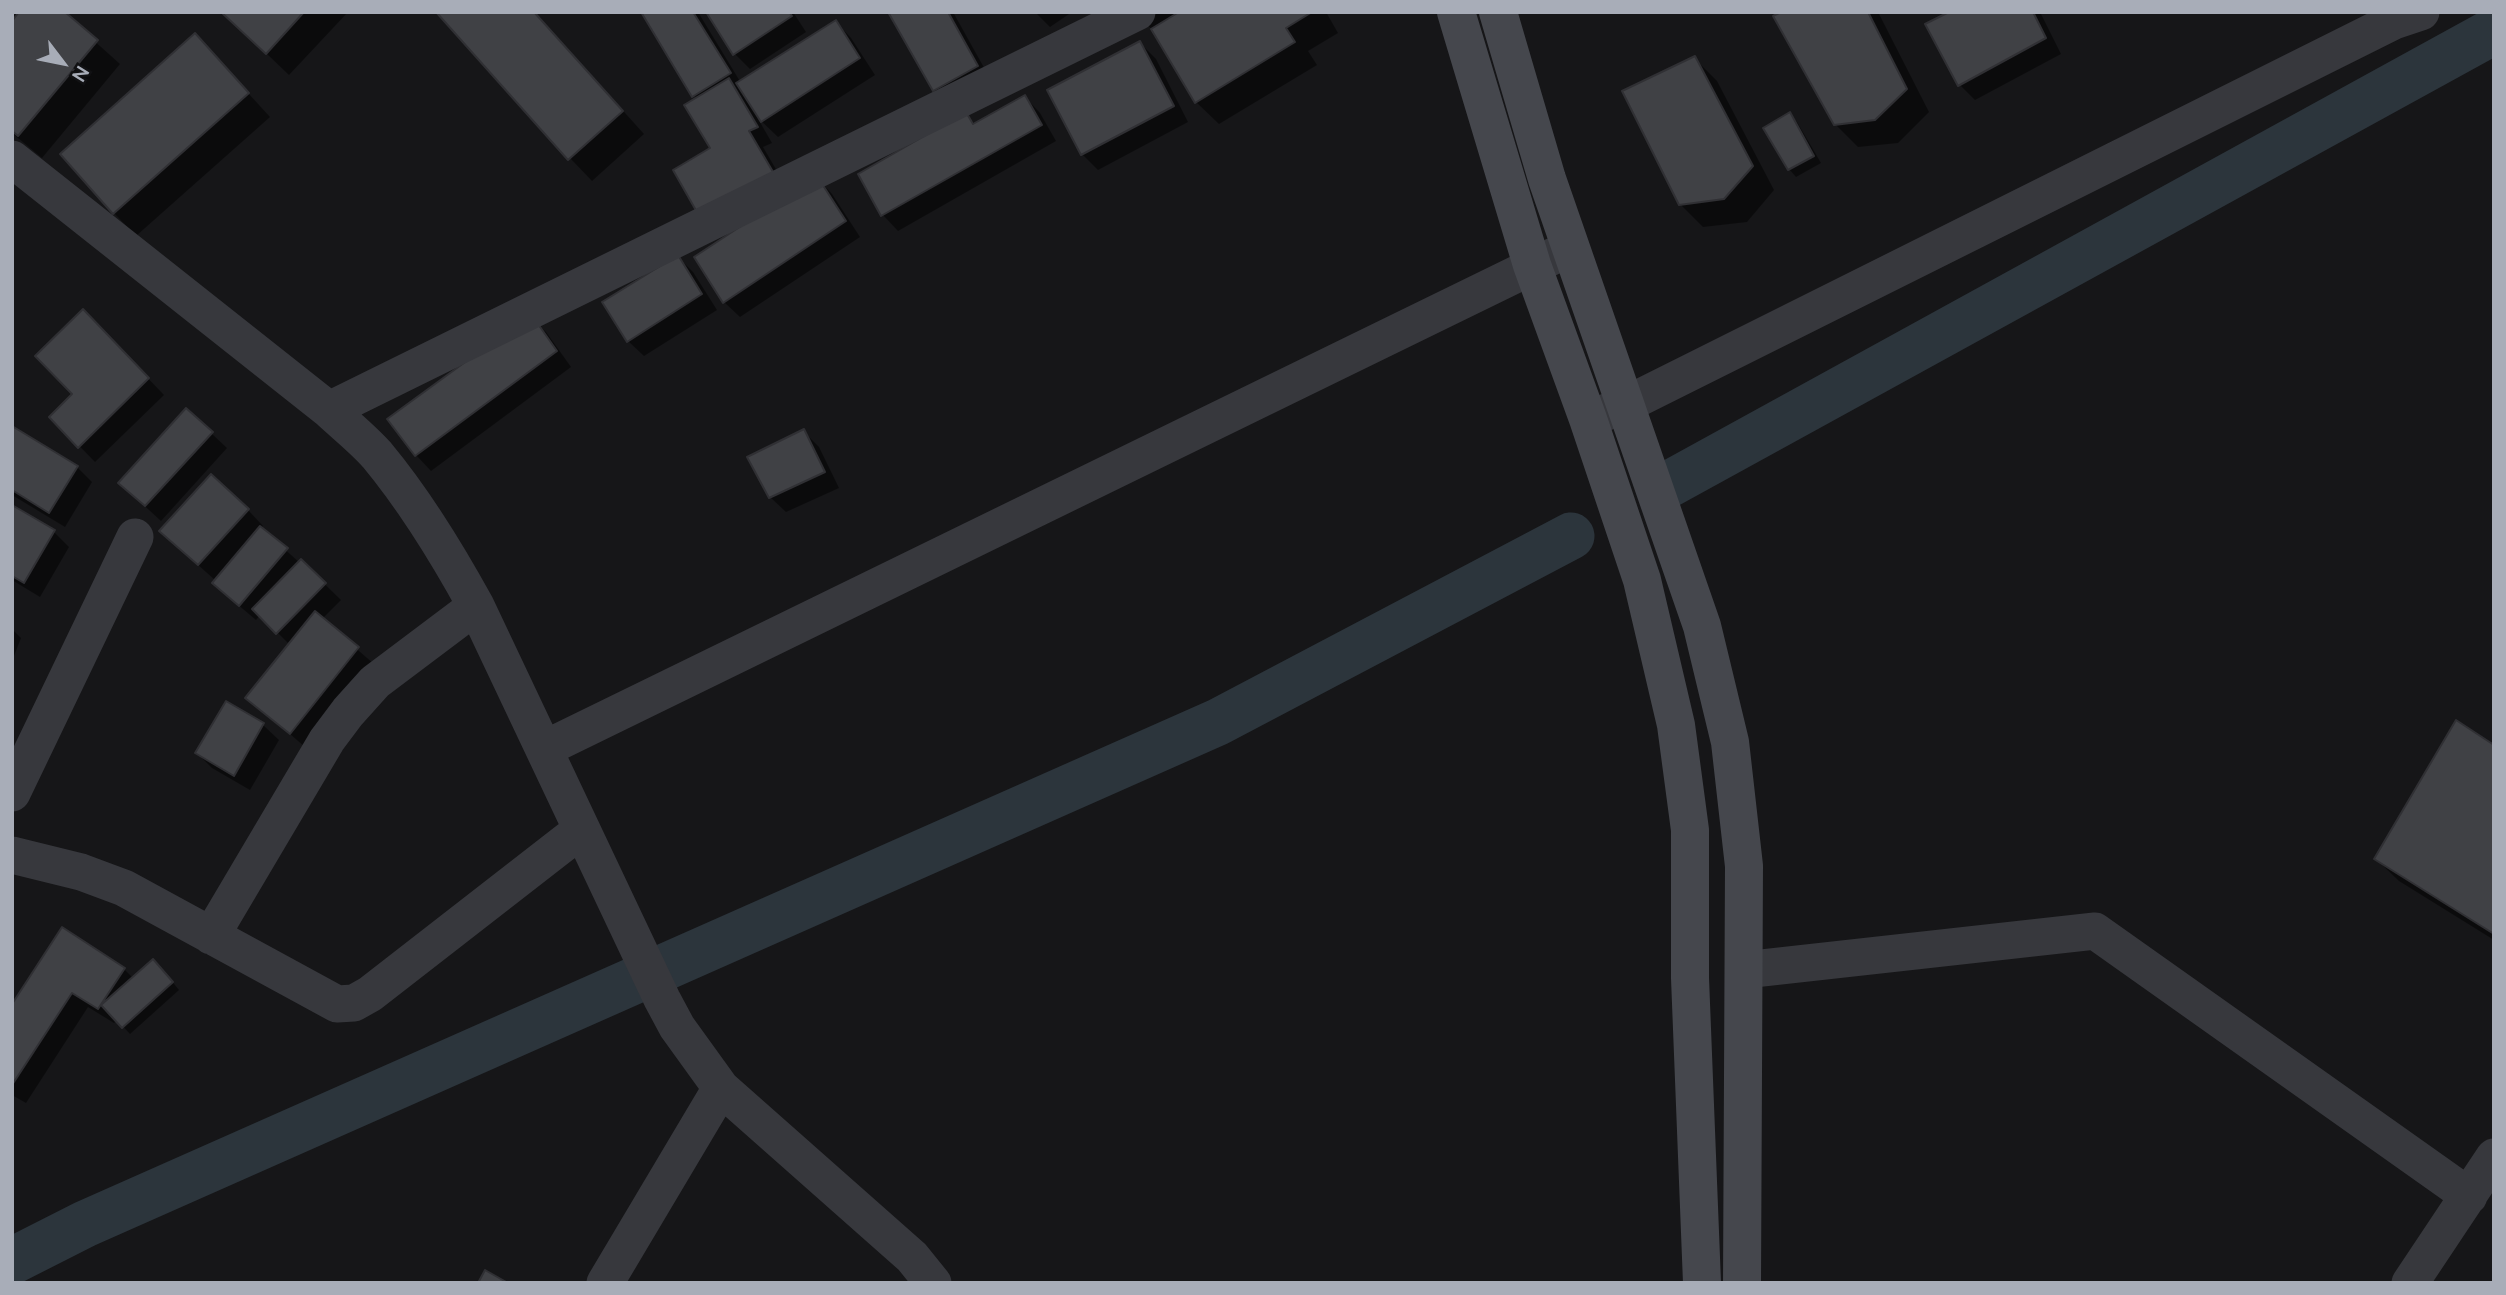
<!DOCTYPE html>
<style>
body{margin:0}
#map{position:relative;width:2506px;height:1295px;overflow:hidden;background:#161618;font-family:Mulish,sans-serif}
canvas{display:block}
.frame{position:absolute;inset:0;border:14px solid #a8adb8;pointer-events:none}
.north{position:absolute;left:28px;top:28px;width:70px;height:70px;-webkit-text-stroke:5px #111113;paint-order:stroke;rotate:122deg;font-size:19px;font-weight:700;line-height:28px;text-align:center;color:#a8adb8}
.north::after{content:'';display:block;margin:auto;width:24px;height:32px;background:#a8adb8;clip-path:polygon(50% 0,100% 100%,50% 72%,0 100%)}
</style>
<div id="map">
<canvas width="2506" height="1295"></canvas>
<div class="frame"></div>
<div class="north">N</div>
</div>
<script>
const context = document.querySelector('canvas').getContext('2d');
context.lineJoin = 'round';
function fill(path, color) {
  context.fillStyle = color;
  context.fill(path, 'evenodd');
}
function trace(path, color, width, dash) {
  context.strokeStyle = color;
  context.lineWidth = width;
  context.lineCap = dash ? 'butt' : 'round';
  context.setLineDash(dash || []);
  context.stroke(path);
}
fill(new Path2D(`
 M 62,12 L 120,64 L 42,158 L 12,133 L 12,23 Z
 M 223,12 L 348,12 L 289,75 Z
 M 534,12 L 644,134 L 592,181 L 570,158 Z
 M 643,12 L 698,12 L 741,83 L 836,22 L 851,38 L 875,75 L 778,137 L 757,117 L 772,143 L 763,147 L 791,195 L 817,178 L 832,194 L 860,237 L 740,317 L 724,302 L 770,209 L 712,149 L 697,99 Z
 M 708,12 L 793,12 L 806,32 L 750,69 L 735,54 Z
 M 890,12 L 953,12 L 992,82 L 950,105 L 935,90 Z
 M 1035,12 L 1072,12 L 1050,27 Z
 M 1132,12 L 1326,12 L 1338,33 L 1308,51 L 1317,65 L 1219,124 L 1196,102 L 1154,31 Z
 M 1785,12 L 1878,12 L 1929,112 L 1898,143 L 1858,147 L 1835,124 Z
 M 1952,12 L 2040,12 L 2061,54 L 1975,100 L 1960,85 Z
 M 195,35 L 270,117 L 136,236 L 114,213 Z
 M 1140,43 L 1156,59 L 1188,122 L 1098,170 L 1082,154 Z
 M 1694,58 L 1717,81 L 1774,190 L 1747,222 L 1703,227 L 1680,204 Z
 M 1025,97 L 1040,113 L 1056,141 L 898,231 L 883,215 L 860,175 L 966,114 L 976,125 Z
 M 1790,114 L 1797,122 L 1821,163 L 1796,177 L 1789,169 Z
 M 678,257 L 693,272 L 717,310 L 644,356 L 628,341 Z
 M 530,317 L 546,332 L 571,367 L 431,471 L 416,455 Z
 M 99,327 L 164,395 L 95,462 L 51,417 L 75,394 Z
 M 12,428 L 77,467 L 92,482 L 65,527 L 12,495 Z
 M 803,431 L 819,447 L 839,488 L 786,512 L 770,497 Z
 M 211,433 L 227,448 L 161,521 L 136,498 Z
 M 12,507 L 54,532 L 69,547 L 40,597 L 12,580 Z
 M 248,510 L 263,526 L 261,528 L 300,563 L 301,561 L 341,600 L 322,619 L 374,664 L 306,748 L 248,697 L 290,645 L 260,615 L 256,620 L 230,598 L 216,581 L 177,546 Z
 M 12,629 L 21,638 L 12,661 Z
 M 226,703 L 263,725 L 279,740 L 250,790 L 212,768 L 197,753 Z
 M 2494,748 L 2494,940 L 2399,881 L 2376,859 Z
 M 161,968 L 179,990 L 130,1034 L 117,1020 L 114,1023 L 88,1007 L 26,1103 L 12,1095 L 12,1007 L 124,969 L 134,979 Z`), '#0007');
trace(new Path2D(`
 M 1662,488 L 2494,31
 M 12,1261 L 85,1224 L 1218,722 L 1571,536`), '#2c353c', 47);
const building = new Path2D(`
 M 19,12 L 65,12 L 98,40 L 18,136 L 12,131 L 12,21 Z
 M 221,12 L 304,12 L 266,54 Z
 M 436,12 L 534,12 L 623,111 L 568,160 Z
 M 641,12 L 693,12 L 731,73 L 692,97 Z
 M 706,12 L 789,12 L 792,16 L 733,55 Z
 M 888,12 L 948,12 L 978,66 L 933,91 Z
 M 1179,12 L 1312,12 L 1286,28 L 1295,42 L 1195,103 L 1151,29 Z
 M 1781,12 L 1868,12 L 1907,89 L 1875,120 L 1834,125 L 1773,16 Z
 M 1949,12 L 2033,12 L 2046,38 L 1958,86 L 1925,24 Z
 M 836,20 L 860,58 L 761,122 L 736,83 Z
 M 195,33 L 249,93 L 113,214 L 60,154 Z
 M 1140,41 L 1174,106 L 1081,155 L 1047,90 Z
 M 1695,56 L 1753,166 L 1724,199 L 1679,205 L 1622,91 Z
 M 729,78 L 758,127 L 749,131 L 776,177 L 702,221 L 673,170 L 710,148 L 684,105 Z
 M 1025,95 L 1042,125 L 881,216 L 858,174 L 966,112 L 973,124 Z
 M 1790,112 L 1814,156 L 1788,170 L 1763,128 Z
 M 817,176 L 846,221 L 723,303 L 694,257 Z
 M 678,255 L 702,294 L 627,342 L 602,302 Z
 M 83,309 L 149,378 L 78,448 L 49,417 L 72,394 L 35,356 Z
 M 531,314 L 557,351 L 415,456 L 387,419 Z
 M 186,408 L 213,432 L 145,506 L 118,483 Z
 M 12,426 L 78,466 L 49,513 L 12,490 Z
 M 804,429 L 825,472 L 769,498 L 747,457 Z
 M 211,474 L 249,509 L 198,565 L 159,531 Z
 M 12,505 L 55,530 L 24,583 L 12,576 Z
 M 260,526 L 288,548 L 239,606 L 212,583 Z
 M 301,559 L 326,583 L 276,634 L 252,609 Z
 M 315,611 L 359,647 L 290,734 L 245,698 Z
 M 226,701 L 264,723 L 234,776 L 195,753 Z
 M 2456,720 L 2494,745 L 2494,934 L 2374,859 Z
 M 62,927 L 125,968 L 98,1009 L 72,993 L 12,1085 L 12,1004 Z
 M 153,959 L 173,982 L 122,1028 L 101,1005 Z
 M 485,1270 L 508,1283 L 478,1283 Z`);
fill(building, '#404145');
trace(building, '#303034', 2);
trace(new Path2D(`
 M 12,159 L 329,410 C 345,425 363,439 377,455 C 416,502 447,553 476,606 L 662,999 L 677,1027 L 721,1088 L 605,1283
 M 329,410 L 1137,12
 M 1596,416 L 1625,405 L 2394,21 L 2421,12
 M 544,749 L 1570,248
 M 12,793 L 135,537
 M 12,855 L 81,872 L 124,888 L 337,1004 L 354,1003 L 370,994 L 581,830
 M 211,936 L 327,740 L 348,712 L 375,682 L 476,606
 M 1744,970 L 2095,931 L 2469,1196
 M 721,1088 L 912,1257 L 933,1283
 M 2410,1283 L 2494,1157`), '#37383d', 37);
trace(new Path2D(`
 M 1456,12 L 1532,265 L 1588,419 L 1642,580 L 1676,725 L 1690,830 L 1690,978 L 1702,1283
 M 1498,12 L 1547,179 L 1702,626 L 1730,742 L 1744,866 L 1742,1283`), '#45474d', 38);
</script>
